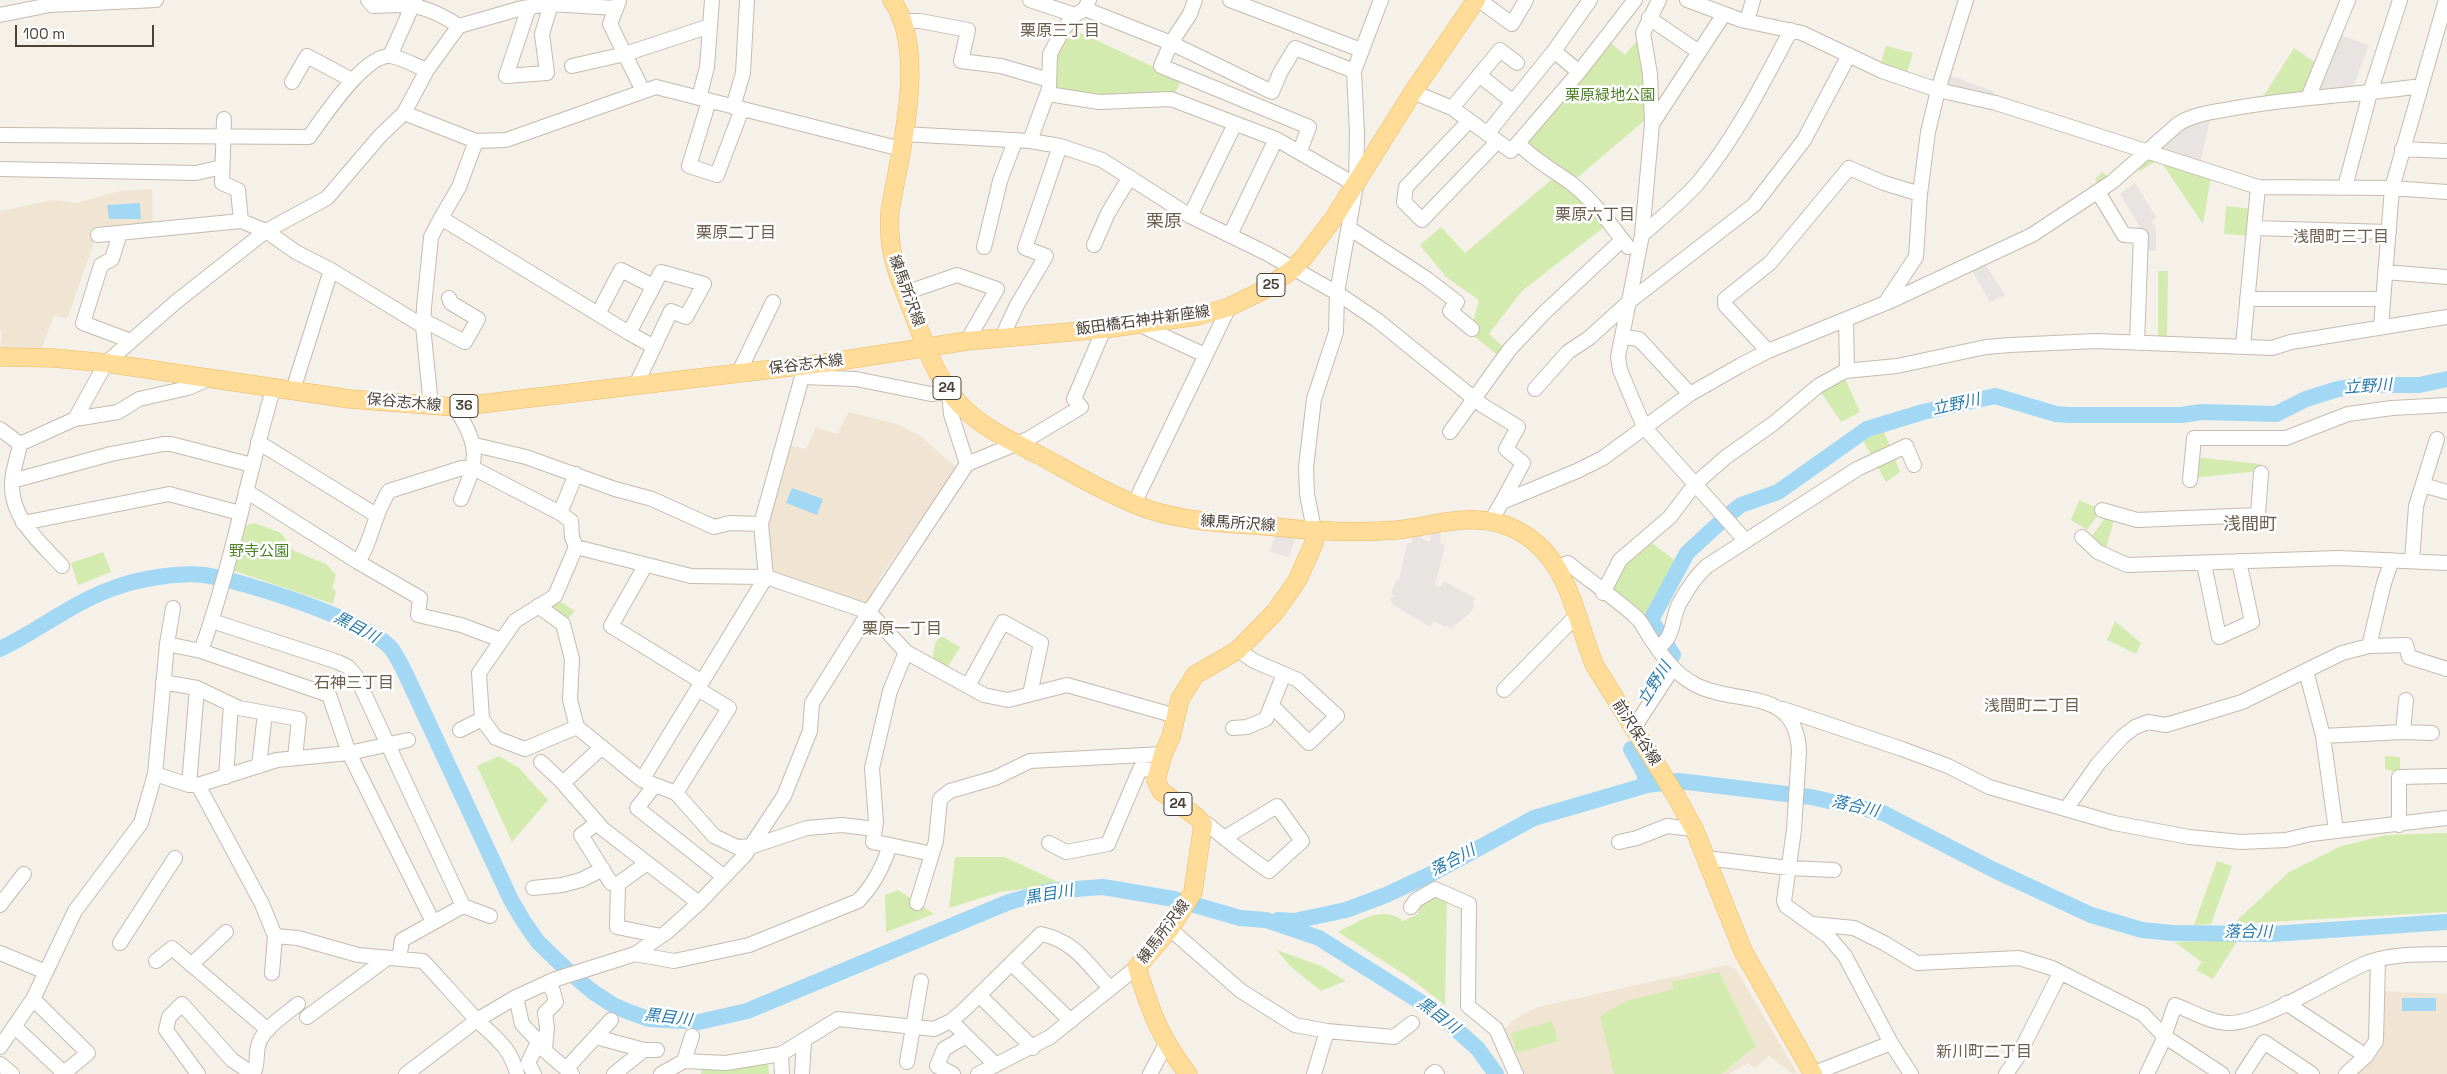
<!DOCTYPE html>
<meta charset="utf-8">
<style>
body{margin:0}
#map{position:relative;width:2447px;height:1074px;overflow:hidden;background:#f5f1e9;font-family:"Space Grotesk",sans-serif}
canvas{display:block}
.scale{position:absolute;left:15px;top:25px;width:139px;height:22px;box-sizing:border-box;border:2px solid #4a4137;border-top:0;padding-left:6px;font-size:15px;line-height:18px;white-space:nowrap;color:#4a4137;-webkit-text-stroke:4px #fff;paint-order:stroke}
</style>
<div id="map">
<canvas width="2447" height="1074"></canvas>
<div class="scale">100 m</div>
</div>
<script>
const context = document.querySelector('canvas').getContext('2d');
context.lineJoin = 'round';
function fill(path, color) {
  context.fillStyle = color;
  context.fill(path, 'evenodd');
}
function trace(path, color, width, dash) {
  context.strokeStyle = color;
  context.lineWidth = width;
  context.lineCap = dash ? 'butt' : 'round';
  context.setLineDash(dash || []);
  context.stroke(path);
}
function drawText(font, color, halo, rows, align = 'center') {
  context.font = font + ' "Space Grotesk","Noto Sans JP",sans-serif';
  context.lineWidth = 5;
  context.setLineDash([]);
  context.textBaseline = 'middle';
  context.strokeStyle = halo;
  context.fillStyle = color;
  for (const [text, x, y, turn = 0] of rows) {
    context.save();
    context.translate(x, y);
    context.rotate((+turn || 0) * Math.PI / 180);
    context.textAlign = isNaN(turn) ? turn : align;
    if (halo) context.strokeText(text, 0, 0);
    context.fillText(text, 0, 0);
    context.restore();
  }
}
fill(new Path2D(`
 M 152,189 L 153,224 L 98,231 L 67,319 L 54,315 L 42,348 L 0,350 L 2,331 L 0,330 L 0,211 L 52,200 L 77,203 L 119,191 Z
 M 849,412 L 897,424 L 919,435 L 957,468 L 879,579 L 866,609 L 770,576 L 765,527 L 789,445 L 806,449 L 816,427 L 837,434 Z
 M 1726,965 L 1736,969 L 1797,1073 L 1793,1074 L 1769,1056 L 1755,1068 L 1748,1063 L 1729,1074 L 1522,1074 L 1502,1031 L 1519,1016 L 1538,1007 Z
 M 2381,991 L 2447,994 L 2447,1074 L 2348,1074 L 2370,1056 Z`), '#efe5d2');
fill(new Path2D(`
 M 1070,28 L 1182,80 L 1173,96 L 1099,100 L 1051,89 L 1051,69 Z
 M 1643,33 L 1651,115 L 1571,183 L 1608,224 L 1522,291 L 1489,334 L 1508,351 L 1502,359 L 1470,333 L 1479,300 L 1446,277 L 1420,245 L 1441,227 L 1465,253 L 1557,175 L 1518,143 L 1606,39 L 1625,55 Z
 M 1886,46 L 1913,53 L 1905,79 L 1879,69 Z
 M 2294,48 L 2320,66 L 2305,95 L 2261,100 Z
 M 2147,150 L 2212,171 L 2203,224 L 2159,159 L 2140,171 L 2134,165 L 2101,188 L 2095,179 L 2102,172 L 2112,180 Z
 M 2226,206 L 2255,209 L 2252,236 L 2224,234 Z
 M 2158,271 L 2168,271 L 2167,338 L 2158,337 Z
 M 1843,374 L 1860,412 L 1841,422 L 1820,391 Z
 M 1883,429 L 1900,472 L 1886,482 L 1862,438 Z
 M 2194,457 L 2260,464 L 2260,471 L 2192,478 Z
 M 2079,500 L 2102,510 L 2087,530 L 2071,520 Z
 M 2106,516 L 2114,519 L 2105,553 L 2089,540 Z
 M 255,523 L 281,533 L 294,551 L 326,564 L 336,575 L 332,589 L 336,591 L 333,604 L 226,568 L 236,528 Z
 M 1648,540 L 1677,562 L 1646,624 L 1611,593 L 1625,564 Z
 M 103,552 L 111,572 L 78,585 L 71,563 Z
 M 556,599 L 575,611 L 565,622 L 547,609 Z
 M 2115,621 L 2141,643 L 2136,654 L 2107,640 Z
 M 941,636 L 960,647 L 946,670 L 932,663 L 935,643 Z
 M 499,756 L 519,768 L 548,800 L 512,842 L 477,766 Z
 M 2385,756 L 2400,757 L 2400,776 L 2396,772 L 2385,769 Z
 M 2447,833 L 2447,912 L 2233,924 L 2289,872 L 2341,846 L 2386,835 Z
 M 955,857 L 1005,857 L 1062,884 L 1000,892 L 949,908 Z
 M 2217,861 L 2232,866 L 2211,924 L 2194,925 Z
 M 898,890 L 934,914 L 886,932 L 885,895 Z
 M 1437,893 L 1447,897 L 1445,1005 L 1407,976 L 1338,932 C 1358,922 1382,904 1403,921 L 1418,914 L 1421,903 Z
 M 2238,940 L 2213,979 L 2196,970 L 2202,962 L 2174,942 Z
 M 1277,950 L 1321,966 L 1346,981 L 1321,991 L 1290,966 Z
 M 1719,972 L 1756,1046 L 1721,1074 L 1614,1074 L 1600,1016 L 1626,1001 L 1673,989 L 1672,982 Z
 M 1552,1021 L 1558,1041 L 1517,1053 L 1511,1033 Z
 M 768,1062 L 769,1074 L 701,1074 L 703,1066 Z`), '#d4ebb0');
fill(new Path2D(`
 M 2338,34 L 2369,45 L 2352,90 L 2312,95 Z
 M 1944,73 L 1995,92 L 1990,101 L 1938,89 Z
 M 2212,112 L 2199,167 L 2153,152 L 2164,138 Z
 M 2135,183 L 2157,218 L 2152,221 L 2156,229 L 2156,251 L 2145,250 L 2143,232 L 2120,194 Z
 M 1981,258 L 2005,295 L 1990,302 L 1968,264 Z
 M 1441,529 L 1440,543 L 1445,545 L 1435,585 L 1440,587 L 1444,581 L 1475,598 L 1472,603 L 1475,605 L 1470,613 L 1451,629 L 1447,625 L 1445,627 L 1434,621 L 1430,627 L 1392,604 L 1390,598 L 1395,596 L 1391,593 L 1397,580 L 1399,580 L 1407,543 L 1412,543 L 1410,535 L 1421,533 L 1422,539 L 1430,542 L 1431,531 Z
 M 1276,532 L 1296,535 L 1289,557 L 1270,552 Z`), '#e7e4e1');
fill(new Path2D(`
 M 140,203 L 141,219 L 109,219 L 107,205 Z
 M 792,488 L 823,499 L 817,515 L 786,503 Z
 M 2402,998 L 2436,998 L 2436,1011 L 2402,1011 Z`), '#a3d8f5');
trace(new Path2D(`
 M 0,649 C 38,631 73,602 114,588 C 137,579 179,572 204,575 C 244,581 363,619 390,647 C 397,655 402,667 407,677 L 511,900 L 524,922 L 538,942 L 567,970 L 593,992 L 613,1005 L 629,1012 L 649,1019 L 699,1022 L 747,1011 L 1009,902 L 1049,891 L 1103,887 L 1174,899 L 1240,918 L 1266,920 L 1319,938 L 1438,1013 L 1478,1049 L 1496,1074
 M 1661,675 L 1673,655 L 1651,620 L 1687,553 L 1728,515 L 1741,505 L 1778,492 L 1867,429 L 1923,412 L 1995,396 L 2056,414 L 2069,415 L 2181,415 L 2201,412 L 2276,414 L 2306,399 L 2338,389 L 2365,385 L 2419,385 L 2447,379
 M 1631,749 L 1644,773 L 1647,785
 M 1278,920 L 1294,921 L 1346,910 L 1386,895 L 1433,873 L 1534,818 L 1647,785 L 1679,781 L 1811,797 L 1883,813 L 1994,870 L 2091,915 L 2142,930 L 2173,933 L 2271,934 L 2447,922`), '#a3d8f5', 16);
const minor = new Path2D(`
 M 368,0 L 373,6 C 412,4 425,4 459,26
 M 1030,0 L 1075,15
 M 1195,0 L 1190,14 L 1171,43 L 1161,66 L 1309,127 L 1300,151
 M 1230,0 L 1361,50
 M 1479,0 L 1512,24 L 1526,0
 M 1659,0 L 1643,33 L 1650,74 L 1652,124 L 1642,235 L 1618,357 L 1620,370 L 1644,427 L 1745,540
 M 1687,0 L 1741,20 L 1802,33 L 1882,71 L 1938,90 L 1996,103 L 2258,187 L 2392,188 L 2447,192
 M 619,1 L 610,24 L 643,91
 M 529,7 L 506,76 L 547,73 L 542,34 L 551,4
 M 1085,9 L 1171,43 L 1272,92 L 1280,73 L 1295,48 L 1354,71
 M 0,15 L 50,5 L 156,0
 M 1649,18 L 1699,52
 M 903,21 L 920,21 L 968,30 L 961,61 L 1001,66 L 1049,80
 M 1747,21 L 1753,0
 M 1554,51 L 1579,72
 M 390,56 L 415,0
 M 572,66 L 625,54 L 710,26
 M 1479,75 L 1512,101
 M 292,82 L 307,56 L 352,80
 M 1413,92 L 1452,108 L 1511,151 L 1579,72 L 1635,0
 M 1048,94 L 1099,102 L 1171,99 L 1276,139 L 1356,185
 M 699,98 L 707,67 L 712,0
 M 2308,98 L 2348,0
 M 709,101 L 689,166 L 717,175 L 742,109
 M 733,107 L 743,73 L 747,0
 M 1452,108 L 1500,50 L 1517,63
 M 404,113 L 476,141 L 506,140 L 656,87 L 901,149
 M 224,119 L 222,183 L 238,190 L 241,221 L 266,231 L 296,252 L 331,270 L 423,326
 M 1469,121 L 1406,187 L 1404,202 L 1422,220 L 1497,142
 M 1652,124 L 1724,14
 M 903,134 L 1030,141 L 1060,146 L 1102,160 L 1190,216 L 1266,253 L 1337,293 L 1377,320 L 1482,405 L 1518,427 L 1506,449 L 1523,463 L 1502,502
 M 1487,134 L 1554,51 L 1590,0
 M 0,135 L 309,137 C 323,118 365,53 391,56 C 402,58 416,66 427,70 L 459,26 L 522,8 L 551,4 L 615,8
 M 1030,141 L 1049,89 L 1050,54 L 1064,28 L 1075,15 L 1085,9 L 1089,0
 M 1518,143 C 1534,160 1553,170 1571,183 C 1593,200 1611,225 1628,247
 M 2402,149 L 2447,151
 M 0,169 L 196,173 L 222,167
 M 2345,187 L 2370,93 L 2400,0
 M 2098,192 L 2124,235 L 2141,236 L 2137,343
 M 1190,216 L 1235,124
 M 441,218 L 459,187 L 476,141
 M 1349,228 L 1427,279 L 1457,302 L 1450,311 L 1472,329
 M 2254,228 L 2389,232
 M 120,233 L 112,259 L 101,265 L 83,323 L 131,341
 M 98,235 L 241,221
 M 1230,235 L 1276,139
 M 1642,235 C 1661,218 1681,202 1698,183 C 1736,137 1763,83 1791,30
 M 1094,245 L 1108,213 L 1130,177
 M 984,247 L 1000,181 L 1015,141
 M 2385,272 L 2447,277
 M 905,293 L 957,275 L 997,289 L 967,341
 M 2247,299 L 2383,299
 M 1886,302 L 1916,257 L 1920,194 L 1928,132 L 1938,90 L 1966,0
 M 598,314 L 621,270 L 653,286
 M 1846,319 L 1847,371
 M 423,320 L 465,342 L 478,319 L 451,303 L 449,298
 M 1140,325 L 1205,355
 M 2381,327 L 2392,188 L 2446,0
 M 629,333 L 654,347
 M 1002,337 L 1017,305 L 1046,256 L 1025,248 L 1060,146
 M 1622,337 L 1639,339 L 1690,394
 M 2243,345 L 2258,187
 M 1768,351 L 1725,305 L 1725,299 L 1770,263 L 1849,168 L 1884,183 L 1920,194
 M 738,374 L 773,302
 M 802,377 L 856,379 L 931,394 L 949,392 L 951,414 L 967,464 L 869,612 L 906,652 L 984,695 L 1008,700 L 1067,685 L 1176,716
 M 1535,389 L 1568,352 L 1589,338 L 1630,301 L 1754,205 L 1804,140 L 1849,55
 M 293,390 L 331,270
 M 431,406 L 423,326 L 424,307 L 431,237 L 441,218 L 629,333 L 661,272 L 704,284 L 686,317 L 671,311 L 635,387
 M 455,407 C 479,447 479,456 461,499
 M 75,419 L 106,363 L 177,301 L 266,231 L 327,198 L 380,136 L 404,113 L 427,70
 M 0,429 L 20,444
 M 1450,432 L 1510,349 L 1544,313 L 1622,240
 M 258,442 L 376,515
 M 475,445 L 526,457 L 615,489 L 652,499 L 714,527 L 730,523 L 761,524
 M 967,464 L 1028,439 L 1081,407 L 1074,399 L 1104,329
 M 2190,480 L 2194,438 L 2286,438 L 2348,414 L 2392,408 L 2447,405
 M 12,481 L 111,454 L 163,444 L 171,444 L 252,465
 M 2423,485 L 2447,492
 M 246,491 L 358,562 L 420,598 L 418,615 L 461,625 L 501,640
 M 1134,504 L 1229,307
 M 2102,510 L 2137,520 L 2258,515 L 2261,473
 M 1491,521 L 1502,502 L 1577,471 L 1603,458 L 1690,394 L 1741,365 L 1768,351 L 1893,300 L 2032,235 L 2112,182 L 2178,124 C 2195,113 2215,112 2235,108 C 2297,97 2359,95 2421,86
 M 23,523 L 169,494 L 240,513
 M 1314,530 L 1307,494 L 1306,467 L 1314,399 L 1336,332 L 1337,293 L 1356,185 L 1357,133 L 1354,71 L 1381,0
 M 2082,537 L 2098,552 L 2127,565 L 2339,558 L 2447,563
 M 576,547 L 555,596 L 515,621 L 479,673 L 482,719 L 496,738 L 525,749 L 577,727
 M 2412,561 L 2416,506 L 2437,439
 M 358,562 C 373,540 373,515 389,491 L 462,468 L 473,468 L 560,513
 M 2204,564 L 2219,637 L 2252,622 L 2239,561
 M 62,566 C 39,541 10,518 12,482 C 13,469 18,456 20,444 L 75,419 L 118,412 L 139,399 L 188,388 L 211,378
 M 645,566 L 611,626 L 702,682
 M 1558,567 L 1568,563 C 1590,581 1615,598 1636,617 C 1642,622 1645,630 1649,636 C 1662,655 1674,674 1696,685 C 1737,706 1796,686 1799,751 L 1794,830 L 1784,901 L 1786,906 L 1828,936 L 1845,956 L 1891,1043 L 1911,1074
 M 1603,593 L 1620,560 L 1670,517 L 1695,484 L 1726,457 L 1774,423 L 1818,386 L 1845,371 L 1897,366 L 1986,347 L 2010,345 L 2096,341 L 2272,348 L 2291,342 L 2447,317
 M 538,606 L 563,624 L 572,659 L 570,700 L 577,727 L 642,780 L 676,793 L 714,836 L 737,847 L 753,846 L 807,828 L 842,825 L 875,829
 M 212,621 L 338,662 L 348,667 L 356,676 L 463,906
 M 167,644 L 201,651 L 329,695 L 349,753 L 433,922
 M 2369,646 L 2406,645 L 2409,657 L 2447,669
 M 1657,648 C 1675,638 1671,620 1679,604 C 1686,591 1696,576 1707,566 L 1857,469 L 1906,446 L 1914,465
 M 1238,650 L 1254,661 L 1298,680 L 1337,716 L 1309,743 L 1272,706
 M 201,651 C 232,565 248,474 274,386
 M 2306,671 L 2323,736 L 2336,831
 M 163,682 L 197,688 L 239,708 L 299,719 L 295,758
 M 968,686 L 1003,622 L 1041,643 L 1030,694
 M 1504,690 L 1577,615
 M 1783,709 L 1902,749 L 1948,766 L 1989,787 L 2114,823 L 2189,837 L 2241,842 L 2286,840 L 2311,834 L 2447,818
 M 1233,728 L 1247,727 L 1266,719 L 1284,674
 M 1633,729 L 1673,668
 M 460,730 L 482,719
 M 2403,732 L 2406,700
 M 2323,736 L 2403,732 L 2432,733
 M 541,762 L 561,781 L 603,829 L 699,903
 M 259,766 L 265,713
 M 155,774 L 189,785 L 198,785 L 262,904 L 275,936 L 272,973
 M 226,777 L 231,704
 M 642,780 L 766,577 L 761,524 L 802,377 L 801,370
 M 563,783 L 602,747
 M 189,785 L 197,688
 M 198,785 L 277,760 L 349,753 L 408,740
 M 655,785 L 637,808 L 723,876
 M 676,793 L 729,708 L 698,689
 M 2066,809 L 2098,764 L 2122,737 L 2135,727 L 2148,722 L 2166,725 L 2242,702 L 2342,653 L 2369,646 L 2384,583 L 2392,560
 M 597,823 L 581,835 L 611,883 L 618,884 L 647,863
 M 1203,824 L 1207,824 C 1227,840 1247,857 1269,871 L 1302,841 L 1277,806 L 1224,838
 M 2399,825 L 2399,777 L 2447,776
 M 1619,842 L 1637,838 L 1667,826 L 1693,829
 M 1049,843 L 1066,852 L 1108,844 L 1140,769 L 1157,770
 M 890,845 L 932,854
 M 1706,858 L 1789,868 L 1834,870
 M 618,884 L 617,927 L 661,936
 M 533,888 L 562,885 L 581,880 L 603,869
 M 917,903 L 936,841 L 940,799 L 950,791 L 995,778 L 1030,761 L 1163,754
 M 0,905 L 24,874
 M 1411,907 L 1416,900 L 1435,889 L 1469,904 L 1468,1006 L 1496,1029 L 1516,1074
 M 1813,924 L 1854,928 L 1884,943 L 1917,963 L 2019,958 L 2052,968 L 2143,1014 L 2164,1036 L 2222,1074
 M 1170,929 L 1241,991 L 1295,1025 L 1327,1031 L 1394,1037 L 1412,1023
 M 275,936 L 298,938 L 358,955 L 423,961 C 441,980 458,1000 476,1019 C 495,1038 510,1046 517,1074
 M 120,943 L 175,858
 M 0,953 L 46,972
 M 635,954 L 674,961 L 749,945 L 858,901 C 874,885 883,867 890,845 L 873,842 L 876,822 L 872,768 L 890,691 L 906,652
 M 399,959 L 402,940 L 463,906 L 490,916
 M 156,961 L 172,948 L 268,1030
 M 1012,964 L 1071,1021
 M 191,965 L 226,932
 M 979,995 L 1033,1048
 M 516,997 L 522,1024 L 537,1040 L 537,1044 L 572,1074
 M 2286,1003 L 2366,1056
 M 307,1017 L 386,959
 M 951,1021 L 996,1065
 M 15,1027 L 64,1073 L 88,1053 L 33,999
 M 596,1037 L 644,1050 L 657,1050
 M 0,1047 L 33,999 L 75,911 L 141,823 L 155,774 L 167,644 L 173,608
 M 545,1050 L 547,1027 L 545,1013 L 556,1002 L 553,991 L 547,983
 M 781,1054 L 782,1074
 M 684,1061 L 692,1036
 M 907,1062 L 921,981
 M 0,1064 L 12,1074
 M 566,1069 L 611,1020
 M 198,1074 L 166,1030 L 169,1017 L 182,1004 L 232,1060 L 253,1074
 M 253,1074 C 259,1064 255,1053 259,1043 C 264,1028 286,1014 298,1004
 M 406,1074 L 477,1020 L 516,997 L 553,980 L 635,954 L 667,932 L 699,903 L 745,855 L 784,796 L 810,731 L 812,703 L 869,612 L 766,577 L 691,576 L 576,547 L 572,537 L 571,521 L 560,513 L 576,474
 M 534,1074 L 528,1063 L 537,1044
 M 614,1074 L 644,1050
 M 661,1074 L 684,1061 L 726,1063 L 781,1054 L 838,1019 L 934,1029 L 951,1021 L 965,1009 L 1041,934 C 1075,941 1087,964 1110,988
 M 802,1074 L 804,1041
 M 953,1074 L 937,1066 L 944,1049 L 966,1036
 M 978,1074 L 1050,1037 L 1137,967
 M 1150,1074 L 1166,1044
 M 1314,1074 L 1327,1031
 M 1432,1074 L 1435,1072 L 1437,1074
 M 1812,1074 L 1891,1043
 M 2006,1074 L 2017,1058 L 2060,973
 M 2147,1074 L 2161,1045 L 2175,1005 C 2191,1011 2211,1023 2229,1023 C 2263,1023 2330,979 2364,964 C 2390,953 2419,955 2447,954
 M 2243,1074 L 2264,1042 L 2312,1074
 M 2346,1074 L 2366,1056 L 2376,1041 L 2378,960`);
const major = new Path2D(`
 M 892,0 C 928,52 900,152 890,211 C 887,253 898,274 913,313 C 924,342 935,375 955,399 C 978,426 1009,440 1039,455 C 1074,474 1109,495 1147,509 C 1186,522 1226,523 1266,526 C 1282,527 1298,530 1314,530 C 1341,532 1370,532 1396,530 C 1435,526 1472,511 1510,527 C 1569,552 1573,614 1595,666 L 1676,796 L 1695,831 L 1743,951 L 1813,1074
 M 0,357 L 54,358 L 106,363 L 350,399 L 455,407 L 832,362 L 967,341 L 1104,329 L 1198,316 L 1229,307 L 1264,290 L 1294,268 L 1305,256 L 1334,218 L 1413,92 L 1476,0
 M 1188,1074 C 1161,1040 1149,1008 1137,967 L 1170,929 L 1193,892 L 1203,824 L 1198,818 L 1161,791 L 1156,780 L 1163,754 L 1171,737 L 1180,699 L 1195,675 L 1238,650 L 1275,612 L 1297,581 L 1314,543 L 1314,530`);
trace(minor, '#c5bbae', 16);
trace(major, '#ebba62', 19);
trace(minor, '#fff', 14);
trace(major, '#ffdc98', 18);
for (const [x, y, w] of [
 [1271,285,28],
 [947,388,28],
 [464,406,28],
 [1178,804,28]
]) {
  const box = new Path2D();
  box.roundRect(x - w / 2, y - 11.5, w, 23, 4);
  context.fillStyle = '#fff';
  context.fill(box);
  trace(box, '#4a4137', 1);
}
drawText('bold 14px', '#4a4137', null, [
 ["25",1271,285],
 ["24",947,388],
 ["36",464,406],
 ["24",1178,804]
]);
drawText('15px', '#4d8026', '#fff', [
 ["栗原緑地公園",1610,96],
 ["野寺公園",259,552]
]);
drawText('15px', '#4a4137', '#fff', [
 ["練馬所沢線",906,291,70],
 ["飯田橋石神井新座線",1143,321,-8],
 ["保谷志木線",806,365,-7],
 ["保谷志木線",404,403,5],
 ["練馬所沢線",1238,524,4],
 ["前沢保谷線",1636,733,57],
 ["練馬所沢線",1164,932,-53]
]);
drawText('16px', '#6d5f4d', '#fff', [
 ["栗原三丁目",1060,32],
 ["栗原六丁目",1595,216],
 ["栗原二丁目",736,234],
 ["浅間町三丁目",2341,238],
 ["栗原一丁目",902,630],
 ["石神三丁目",354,684],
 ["浅間町二丁目",2032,707],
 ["新川町二丁目",1984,1053]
]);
drawText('italic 16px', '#277aac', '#fff', [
 ["立野川",2368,387,-4],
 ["立野川",1956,405,-12],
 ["黒目川",356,628,28],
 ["立野川",1655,684,-58],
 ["落合川",1855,807,13],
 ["落合川",1453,861,-28],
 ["黒目川",1049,895,-10],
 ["落合川",2248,933],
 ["黒目川",1438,1016,37],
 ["黒目川",668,1018,7]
]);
drawText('18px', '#6d5f4d', '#fff', [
 ["栗原",1164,222],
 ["浅間町",2250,525]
]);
</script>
